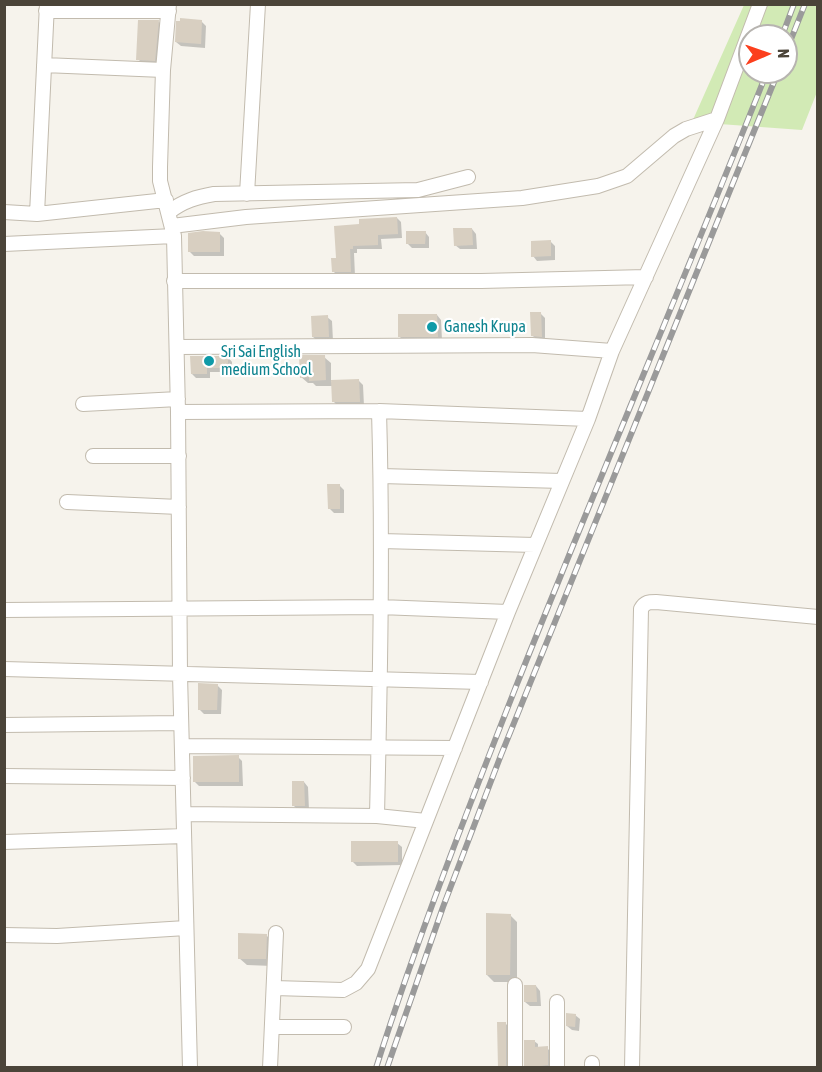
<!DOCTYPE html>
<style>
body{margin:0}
#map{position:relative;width:822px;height:1072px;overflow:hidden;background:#f6f3ec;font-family:"Asap Condensed",sans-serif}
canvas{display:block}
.frame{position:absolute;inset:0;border:6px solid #4b4439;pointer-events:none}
.north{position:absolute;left:738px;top:24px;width:60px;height:60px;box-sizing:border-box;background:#fff;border:2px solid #b7b4b0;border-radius:50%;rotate:88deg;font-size:16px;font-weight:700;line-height:24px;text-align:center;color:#4b4439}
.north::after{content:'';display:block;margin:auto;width:21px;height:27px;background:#fc3f1d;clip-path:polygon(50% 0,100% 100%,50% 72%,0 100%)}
</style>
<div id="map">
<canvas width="822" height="1072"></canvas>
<div class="frame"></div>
<div class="north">N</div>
</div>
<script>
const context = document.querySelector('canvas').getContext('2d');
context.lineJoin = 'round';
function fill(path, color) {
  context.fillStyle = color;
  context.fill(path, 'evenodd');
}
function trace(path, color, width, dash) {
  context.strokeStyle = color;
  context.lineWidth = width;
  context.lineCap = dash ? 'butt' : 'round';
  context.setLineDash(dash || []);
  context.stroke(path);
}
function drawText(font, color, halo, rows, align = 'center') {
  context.font = font + ' "Asap Condensed",sans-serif';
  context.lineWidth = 4.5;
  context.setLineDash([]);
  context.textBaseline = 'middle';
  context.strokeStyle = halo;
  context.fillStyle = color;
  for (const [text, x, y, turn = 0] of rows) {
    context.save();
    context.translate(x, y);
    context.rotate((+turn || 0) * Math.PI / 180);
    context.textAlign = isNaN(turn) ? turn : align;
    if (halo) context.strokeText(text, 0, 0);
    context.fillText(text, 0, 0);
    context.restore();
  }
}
fill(new Path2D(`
 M 744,5 L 817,5 L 817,92 L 802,130 L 692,122 ZM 750,36 L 786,36 L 786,72 L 750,72 Z`), '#d2eab5');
fill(new Path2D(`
 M 158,21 L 165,28 L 161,67 L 145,66 L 138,59 Z
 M 201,21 L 206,26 L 205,48 L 181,46 L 176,42 Z
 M 397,218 L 401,222 L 402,238 L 381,239 L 382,249 L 357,249 L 357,253 L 354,253 L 355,276 L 338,276 L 333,271 L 338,259 L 360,225 Z
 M 472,229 L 476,234 L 477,249 L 460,249 L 455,245 Z
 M 425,232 L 429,237 L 429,248 L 412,248 L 407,243 Z
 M 219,233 L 224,238 L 224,256 L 194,256 L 189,251 Z
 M 550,241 L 555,246 L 555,260 L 537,261 L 533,256 Z
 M 541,314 L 545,318 L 545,340 L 537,340 L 532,335 Z
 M 437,315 L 441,320 L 442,340 L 404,341 L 399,336 Z
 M 327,317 L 332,321 L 333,341 L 318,341 L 313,337 Z
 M 228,357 L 232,362 L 232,372 L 210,372 L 210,378 L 196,378 L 192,374 Z
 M 324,357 L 331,363 L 331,382 L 359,381 L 363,385 L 364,406 L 338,406 L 334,402 L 333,386 L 316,386 L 313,383 L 308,383 L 301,377 Z
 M 339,485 L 344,490 L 344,513 L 334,513 L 330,509 Z
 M 217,685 L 222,690 L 221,714 L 204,714 L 199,709 Z
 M 238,757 L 242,761 L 243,786 L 199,786 L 194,781 Z
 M 304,782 L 308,787 L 309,810 L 298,810 L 294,806 Z
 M 397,843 L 402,847 L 402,865 L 357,866 L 352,861 Z
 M 510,915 L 517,922 L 517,982 L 494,982 L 487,975 Z
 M 266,935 L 273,942 L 272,966 L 247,965 L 239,958 Z
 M 536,986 L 540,991 L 541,1006 L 530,1006 L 525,1002 Z
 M 575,1015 L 580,1019 L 579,1031 L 572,1030 L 567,1026 Z
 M 505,1023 L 509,1027 L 509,1068 L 499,1068 Z
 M 534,1041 L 538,1044 L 538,1048 L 547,1048 L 550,1051 L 550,1068 L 525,1068 Z`), '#0003');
fill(new Path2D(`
 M 180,18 L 202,20 L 201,44 L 175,42 L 176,21 L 180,21 Z
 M 138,20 L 159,20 L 155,61 L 136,60 Z
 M 397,217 L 398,234 L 378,235 L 378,245 L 353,246 L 353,249 L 350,249 L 351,272 L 332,272 L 331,258 L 336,258 L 334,226 L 359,224 L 359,219 Z
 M 453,228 L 472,228 L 473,245 L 454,246 Z
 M 203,231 L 220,232 L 220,252 L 188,252 L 188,233 Z
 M 406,231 L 426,231 L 425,244 L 406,244 Z
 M 551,240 L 551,256 L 531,257 L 531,241 Z
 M 530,312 L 541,312 L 542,337 L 531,336 Z
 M 398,314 L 437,314 L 438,337 L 398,337 Z
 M 328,315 L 329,337 L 312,337 L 311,316 Z
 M 299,355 L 325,355 L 326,380 L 309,381 L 309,377 L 300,378 Z
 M 190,356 L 228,356 L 228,368 L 207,368 L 207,374 L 191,374 Z
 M 359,379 L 360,402 L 332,402 L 331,380 Z
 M 327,484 L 340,484 L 340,509 L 328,509 Z
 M 198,683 L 218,684 L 217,710 L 198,710 Z
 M 239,755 L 239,782 L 193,782 L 193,756 Z
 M 292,781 L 304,781 L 305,806 L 292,806 Z
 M 351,841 L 398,841 L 398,862 L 351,862 Z
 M 486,913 L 511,914 L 510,975 L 486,975 Z
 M 238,933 L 267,934 L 266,959 L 238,959 Z
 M 524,985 L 536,985 L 537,1002 L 524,1002 Z
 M 566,1013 L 576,1014 L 575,1027 L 566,1026 Z
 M 497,1022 L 506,1022 L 506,1068 L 498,1068 Z
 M 524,1040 L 535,1040 L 535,1047 L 548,1046 L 548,1065 L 524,1068 Z`), '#d8cfc1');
const minor = new Path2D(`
 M 169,4 L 163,70 L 160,167 L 160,181 L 174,236 L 178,412 L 180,674 L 190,1068
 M 46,11 L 169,11
 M 44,65 L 163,70
 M 247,194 L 258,4
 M 4,212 L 37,214 L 166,200
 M 169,212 C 183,201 197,197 214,194 L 418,190 L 468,177
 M 37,214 L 47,4
 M 172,226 L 246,217 L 522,198 L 598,186 L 627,176 L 674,136 L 686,129 L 717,119
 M 4,244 L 174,236
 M 174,281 L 481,281 L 646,277
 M 177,347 L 532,345 L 612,351
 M 83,404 L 178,399
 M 178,412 L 379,411 L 588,419
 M 93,456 L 179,456
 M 381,476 L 562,481
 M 67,502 L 179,507
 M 381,541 L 535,545
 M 4,610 L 380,607 L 508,612
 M 4,669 L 481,682
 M 4,725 L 181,723
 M 182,746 L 455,748
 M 4,776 L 183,778
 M 184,814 L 377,816 L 426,821
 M 377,816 C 380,681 383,546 379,411
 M 4,842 L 184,836
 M 4,935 L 57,936 L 186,928
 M 515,985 L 515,1068
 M 274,988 L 343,990 L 356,983 L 368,969 L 508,612 L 588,419 L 612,351 L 717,119 L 760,4
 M 557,1002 L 557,1068
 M 273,1027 L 344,1027
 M 270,1068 L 276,933
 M 592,1068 L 592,1063
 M 632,1068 L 641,609 C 645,602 649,602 656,602 L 818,617`);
trace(minor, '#c2bbae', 16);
trace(minor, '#fff', 14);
const rail = new Path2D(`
 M 782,36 L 794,4
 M 786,52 L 805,4
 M 376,1068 C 417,939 466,814 515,689 C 597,483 685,278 767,72
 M 387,1068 L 443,907 L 501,755 L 778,72`);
trace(rail, '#9a9a9a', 6);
trace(rail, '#fff', 4, [11]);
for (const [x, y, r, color] of [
 [432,327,6,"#0f9aa8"],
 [209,361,6,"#0f9aa8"]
]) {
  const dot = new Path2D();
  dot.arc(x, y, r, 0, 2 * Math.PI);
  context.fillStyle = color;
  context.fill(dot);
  trace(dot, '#fff', 2);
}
drawText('16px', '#0d838f', '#fff', [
 ["Ganesh Krupa",444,327],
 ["Sri Sai English",221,352],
 ["medium School",221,370]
], 'left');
</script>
